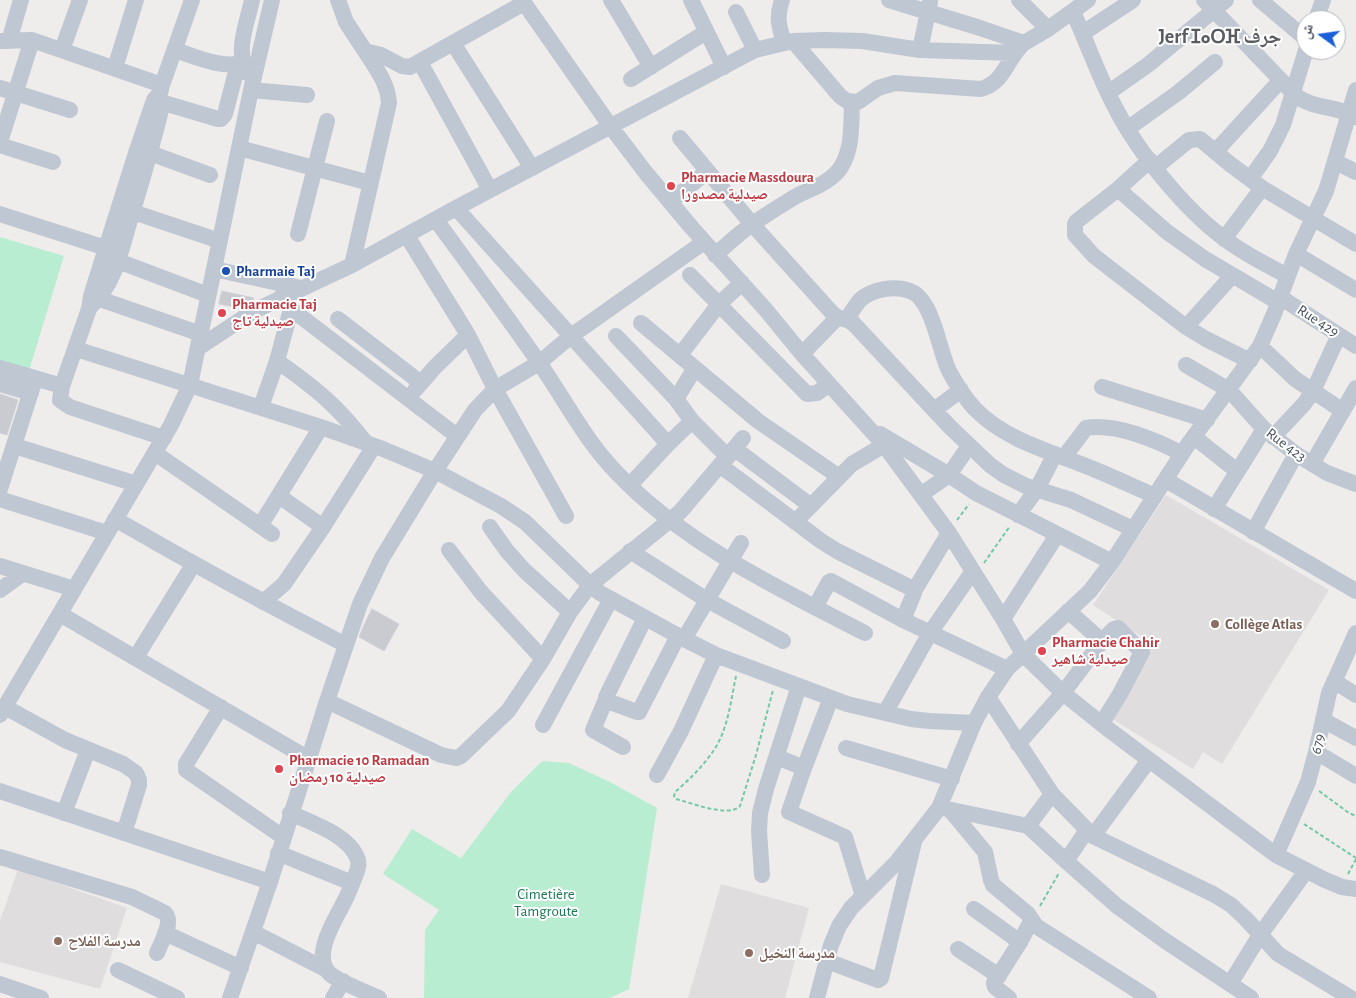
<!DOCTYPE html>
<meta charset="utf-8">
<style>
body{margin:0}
#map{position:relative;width:1356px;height:998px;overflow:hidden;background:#efecec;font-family:"Alegreya Sans","Noto Naskh Arabic",sans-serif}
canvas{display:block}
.north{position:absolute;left:1296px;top:10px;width:50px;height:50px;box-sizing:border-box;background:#fff;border:1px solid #b5b8bd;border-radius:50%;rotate:284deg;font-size:14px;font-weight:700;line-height:20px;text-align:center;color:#454e59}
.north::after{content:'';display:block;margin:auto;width:18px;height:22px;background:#1b60da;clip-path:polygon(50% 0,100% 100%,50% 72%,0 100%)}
</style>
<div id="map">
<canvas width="1356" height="998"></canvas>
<div class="north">ش</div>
</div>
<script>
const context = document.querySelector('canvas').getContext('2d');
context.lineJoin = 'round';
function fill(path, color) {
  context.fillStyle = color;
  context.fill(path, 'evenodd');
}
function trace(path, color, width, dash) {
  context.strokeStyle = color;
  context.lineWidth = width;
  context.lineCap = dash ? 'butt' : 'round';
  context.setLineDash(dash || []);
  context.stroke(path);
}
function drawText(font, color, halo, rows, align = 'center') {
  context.font = font + ' "Alegreya Sans","Noto Naskh Arabic","Noto Sans Tifinagh",sans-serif';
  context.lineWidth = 4;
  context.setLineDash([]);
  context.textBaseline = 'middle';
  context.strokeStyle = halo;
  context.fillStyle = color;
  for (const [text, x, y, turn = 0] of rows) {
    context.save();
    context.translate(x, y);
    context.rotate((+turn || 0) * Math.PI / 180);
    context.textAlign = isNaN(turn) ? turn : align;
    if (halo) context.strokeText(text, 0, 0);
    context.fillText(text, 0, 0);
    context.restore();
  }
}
fill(new Path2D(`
 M 1166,495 L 1329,590 L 1222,764 L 1203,752 L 1193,769 L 1106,715 L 1151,643 L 1093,605 Z
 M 18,869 L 127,908 L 100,989 L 0,962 L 0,921 Z
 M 721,884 L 809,908 L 785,998 L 688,998 Z`), '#e0ddde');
fill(new Path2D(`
 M 0,237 L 64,256 L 28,374 L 0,365 Z
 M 542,761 L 569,763 L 610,782 L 657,808 L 629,989 L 610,998 L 424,998 L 425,930 L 439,910 L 383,874 L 412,829 L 461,858 L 511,792 Z`), '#b9edd1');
const building = new Path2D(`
 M 222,291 L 254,298 L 253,300 L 240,308 L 219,304 Z
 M 0,394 L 18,400 L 7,435 L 0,433 Z
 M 372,609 L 399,624 L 384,651 L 359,637 L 364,625 Z`);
fill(building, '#c9cbd1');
trace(building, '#d0d2d8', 1);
trace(new Path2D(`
 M 957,520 L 969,504
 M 984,563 L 1010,526
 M 736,676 C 731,700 728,729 714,750 C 704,765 689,780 675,792 L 674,796 L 676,799 C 692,803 728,818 740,806 L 756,755 L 773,690
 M 1319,791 L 1349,813 L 1356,816
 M 1304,824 L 1356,858
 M 1348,874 L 1356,859
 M 1040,906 L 1059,873`), '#72caa5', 2, [4, 2.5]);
trace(new Path2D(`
 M 338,0 L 346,22 L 365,51 L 381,55 L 402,66 L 410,67 L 524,3
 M 522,0 L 611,127 L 646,173 L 692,228 L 766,310 L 802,354 L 884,445 L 949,533 L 1003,619 L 1023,654 L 1063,693 L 1108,729 L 1276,855 L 1325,880 L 1342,887 L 1356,889
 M 611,0 L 651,67
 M 691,0 L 724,67
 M 782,0 C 776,18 779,26 784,43
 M 889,0 L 977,27 L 1024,43 L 1048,29 L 1088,0
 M 1019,0 L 1048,29
 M 1204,0 L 1296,96 C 1314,109 1338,106 1356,117
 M 1260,0 L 1306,39
 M 736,12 L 755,50
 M 1073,12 C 1088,44 1099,78 1116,109 C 1138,152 1186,211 1225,239 C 1244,254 1266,264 1287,276
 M 1316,20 L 1323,0
 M 1083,33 L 1133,0
 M 0,41 L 32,40 L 162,85 L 160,93 L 154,100 L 137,150 L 91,296 L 89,309 L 62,386 L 0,368
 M 9,41 L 21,0
 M 793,41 L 840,96 L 847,101 L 858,102 L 878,88 L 895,83 L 981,89 C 1006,81 1006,59 1024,43
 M 453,43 L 532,168
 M 62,50 L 80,0
 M 175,50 C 194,56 224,70 243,62
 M 920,50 L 930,2
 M 420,62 L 490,190
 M 115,68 L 136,0
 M 247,73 C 235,51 247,23 252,0
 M 631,79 L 706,32
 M 162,85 L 192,0
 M 0,88 L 70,110
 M 251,90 L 307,95
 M 1108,93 L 1149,64 L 1226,0
 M 154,100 L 218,119 L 221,119 L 225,114 L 238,64
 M 1127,129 L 1179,92 L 1215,62
 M 680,138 L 752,224 L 834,315 C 840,320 845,317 853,323 L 950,427 L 990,465 L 1004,475 L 1026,486 L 1071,500 L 1133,529
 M 0,142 L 32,40
 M 0,145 L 53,162
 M 239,148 L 370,183
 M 1215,152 L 1280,81
 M 150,153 L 210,175
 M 1150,160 L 1118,189 L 1077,221 L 1075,224 L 1075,235 L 1094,256 L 1186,327 L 1206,339 L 1250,361
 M 1336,162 L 1356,172
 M 1156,167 L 1189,140 L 1200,139 L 1230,164 L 1262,188 L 1356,244
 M 1250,179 L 1270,151 L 1283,125 L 1306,50
 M 1118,189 L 1167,232 L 1205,259 L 1278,302
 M 671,201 L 708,171
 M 456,208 L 668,444
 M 124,209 L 220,241
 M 0,214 L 106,248
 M 436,220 C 471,268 506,315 540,364 C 565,400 585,440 616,472 C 684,544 778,588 865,633
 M 298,234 L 327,121
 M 407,236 L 468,335 L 495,389 L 566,516
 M 1224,239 L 1262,188
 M 1296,254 L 1356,290
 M 715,255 C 728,244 740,232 754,223 C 767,214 780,206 793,198 C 809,189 831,183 841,167 C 853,148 851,124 852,102
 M 118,261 L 208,295
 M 352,265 L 389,103 C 388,83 375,67 365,51
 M 214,269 L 301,288
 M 690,275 L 807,394 L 817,393 L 829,384
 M 91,296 L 201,334
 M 1280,297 L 1356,346
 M 280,298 L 291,309 L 457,436
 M 91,306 C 115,284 121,250 130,220 C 141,184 152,147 161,110
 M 338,319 L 421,383
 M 847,319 C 851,313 855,306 860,300 C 872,289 895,285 910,291 C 933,299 939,351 949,371 C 956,384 965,398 975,409 C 1004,439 1048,451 1086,466 C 1109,475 1132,486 1155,496
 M 641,323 L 758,421 L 838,476
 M 1186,327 L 1232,276
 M 616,336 L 676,399 L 692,421
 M 1260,346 L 1295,379 L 1343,411
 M 198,348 L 254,311 L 352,265 L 456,208 L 755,50 L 793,41 L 825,40 L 862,41 L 920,50 L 1014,53
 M 76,349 L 321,427 L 383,449 L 435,471 L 501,506 L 525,522 L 590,585 L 600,593 L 684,639 L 716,655 L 847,704 L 911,719 L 929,721 L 974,723
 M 802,354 L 837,318
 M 680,355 L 719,304 L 742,283
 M 277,361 C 314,387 338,406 366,443
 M 1186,365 L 1229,390 L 1264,429 L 1296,454 L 1327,473 L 1356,484
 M 0,384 L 31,393
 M 62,386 L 60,400 L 70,407 L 164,438
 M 1102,387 L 1207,420
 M 415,390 L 435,367 L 468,335
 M 676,399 L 695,368
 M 261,407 L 277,361 L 291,309
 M 934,410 L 961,390
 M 880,434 L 949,475 L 976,493 L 1112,562
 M 1194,437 L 1237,471
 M 1273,437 L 1304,404 L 1313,391 L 1339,335
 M 15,446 L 136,484
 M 735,449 L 811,506
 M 155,453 L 272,534
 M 1064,457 L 1086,428 C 1115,423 1157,440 1182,454
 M 1312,464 L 1356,388
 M 721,466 L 821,541 L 837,551 L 913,589 L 914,593 L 903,620
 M 1166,480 L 1356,591
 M 630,485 L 668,444 L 692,421 L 728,457
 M 0,489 L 35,379
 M 922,494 L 949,475 L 969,446
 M 279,496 L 323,527
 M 0,499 L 107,533
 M 1214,509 L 1264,429
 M 1018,515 L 1037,489 L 1055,454
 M 115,519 C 191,563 268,605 346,645
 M 795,522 L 852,464 L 884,445
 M 260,526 L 321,427
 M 490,527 L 507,551 L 524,570 L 570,612
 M 1253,532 L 1296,454
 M 449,550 L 480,591 L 543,659
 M 630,551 L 707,600 L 783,641
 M 0,566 L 74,589
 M 0,590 L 22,574
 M 914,591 L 949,533
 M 263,602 L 284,584 L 323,527 L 374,446
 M 815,607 L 829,582 L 831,581 L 903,620 L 1007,669
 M 1068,611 L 1102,641
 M 60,614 L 309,759
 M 645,618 L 606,697 L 607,701 L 637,712 L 639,712 L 678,636
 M 1003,619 L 1057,535
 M 684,639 L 741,543
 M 136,657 L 193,565
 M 1334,681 L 1356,695
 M 988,697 L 1052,794 L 1093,836 L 1213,894 L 1231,905 L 1246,919 L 1278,954 L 1351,998
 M 606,699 L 593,730 L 623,747
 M 327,701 L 441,755 L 456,758 L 461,756 L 508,711 L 543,659 L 570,612 L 590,585 L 680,512 L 743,438
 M 5,707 L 65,740 L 123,764 L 136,773 L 139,780 L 139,785 L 124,833
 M 221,707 L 186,764 L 186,770 L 283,837
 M 885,713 L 930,633 L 973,571
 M 0,715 L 171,425 L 190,385 L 251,90 L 272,0
 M 1323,720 L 1356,738
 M 543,725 L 611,599
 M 1018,744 L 1063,693 L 1102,641 L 1114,629 L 1118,628 L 1142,652 L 1120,694 L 1102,723
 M 846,748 L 952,779
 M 1316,752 L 1356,776
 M 777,757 L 804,768 L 789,812 L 845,837 L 863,896
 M 804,768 L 831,698
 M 657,775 L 681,731 L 716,655
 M 0,791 L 270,882
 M 947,809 L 1028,826 L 1052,794
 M 950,810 L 985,852 L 991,880 L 993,885 L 1028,914 L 1036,926 L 1149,998
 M 64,813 L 88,750
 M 290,813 C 312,823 350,835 358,860 C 360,867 356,873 354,879 C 351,886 349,893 345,900 C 337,917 310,956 330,974 C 341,983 366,992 379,998
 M 1028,826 L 1066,861 L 1087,830
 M 1093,836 L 1149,760
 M 278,853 L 352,883
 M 1276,855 L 1308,782 L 1316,752 L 1329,693 L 1356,633
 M 0,857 L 132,897 L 165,913 C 174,923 161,942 157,953
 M 1066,861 L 1117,906 L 1164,940 L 1251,998
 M 762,875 L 759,831 L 760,813 L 766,789 L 799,686
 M 974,909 L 1020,942
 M 253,932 L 327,970
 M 165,933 L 241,968
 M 958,949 L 999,976
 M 827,961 L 878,980 L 881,978 L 914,842
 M 118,970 L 177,998
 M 0,984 L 41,998
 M 1230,984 L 1260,935 L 1306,871
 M 230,998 L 270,882 L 327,701 L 360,604 L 382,558 L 435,471 L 475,410 L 495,389 L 539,363 L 571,336 L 704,242
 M 333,998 L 343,981
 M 817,998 L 831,945 L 839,926 L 851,908 L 896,863 L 939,808 L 974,723 L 988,697 L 1007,669 L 1090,591 L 1112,562 L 1187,446 L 1260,346 L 1274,314 L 1296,254 L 1326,191 L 1356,90
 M 1009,998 L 995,987 L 994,983 L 1020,942 L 1031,921`), '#bfc7d2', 16);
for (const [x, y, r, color] of [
 [671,186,5,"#e0444e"],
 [226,271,5,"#1a4fb4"],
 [222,313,5,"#e0444e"],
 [1215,624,5,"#8d6e63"],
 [1042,651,5,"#e0444e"],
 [279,769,5,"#e0444e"],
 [58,941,5,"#8d6e63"],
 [749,953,5,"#8d6e63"]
]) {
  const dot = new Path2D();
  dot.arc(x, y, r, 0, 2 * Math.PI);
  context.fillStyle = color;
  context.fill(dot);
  trace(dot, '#fff', 2);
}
drawText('bold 15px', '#be3a42', '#fff', [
 ["Pharmacie Massdoura",681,177],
 ["صيدلية مصدورا",681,194],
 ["Pharmacie Taj",232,304],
 ["صيدلية تاج",232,321],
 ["Pharmacie Chahir",1052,642],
 ["صيدلية شاهير",1052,659],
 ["Pharmacie 10 Ramadan",289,760],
 ["صيدلية 10 رمضان",289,777]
], 'left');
drawText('bold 15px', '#164399', '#fff', [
 ["Pharmaie Taj",236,271]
], 'left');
drawText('15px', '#454e59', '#fff', [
 ["Rue 429",1318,321,33],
 ["Rue 423",1286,445,37],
 ["679",1318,744,-76]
]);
drawText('bold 15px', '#785e54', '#fff', [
 ["Collège Atlas",1225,624],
 ["مدرسة الفلاح",68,941],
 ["مدرسة النخيل",759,953]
], 'left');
drawText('15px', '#17784f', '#fff', [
 ["Cimetière",546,894],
 ["Tamgroute",546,911]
]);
drawText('bold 20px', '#595c61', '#fff', [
 ["Jerf ⵊⴰⵔⴼ جرف",1220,37]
]);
</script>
